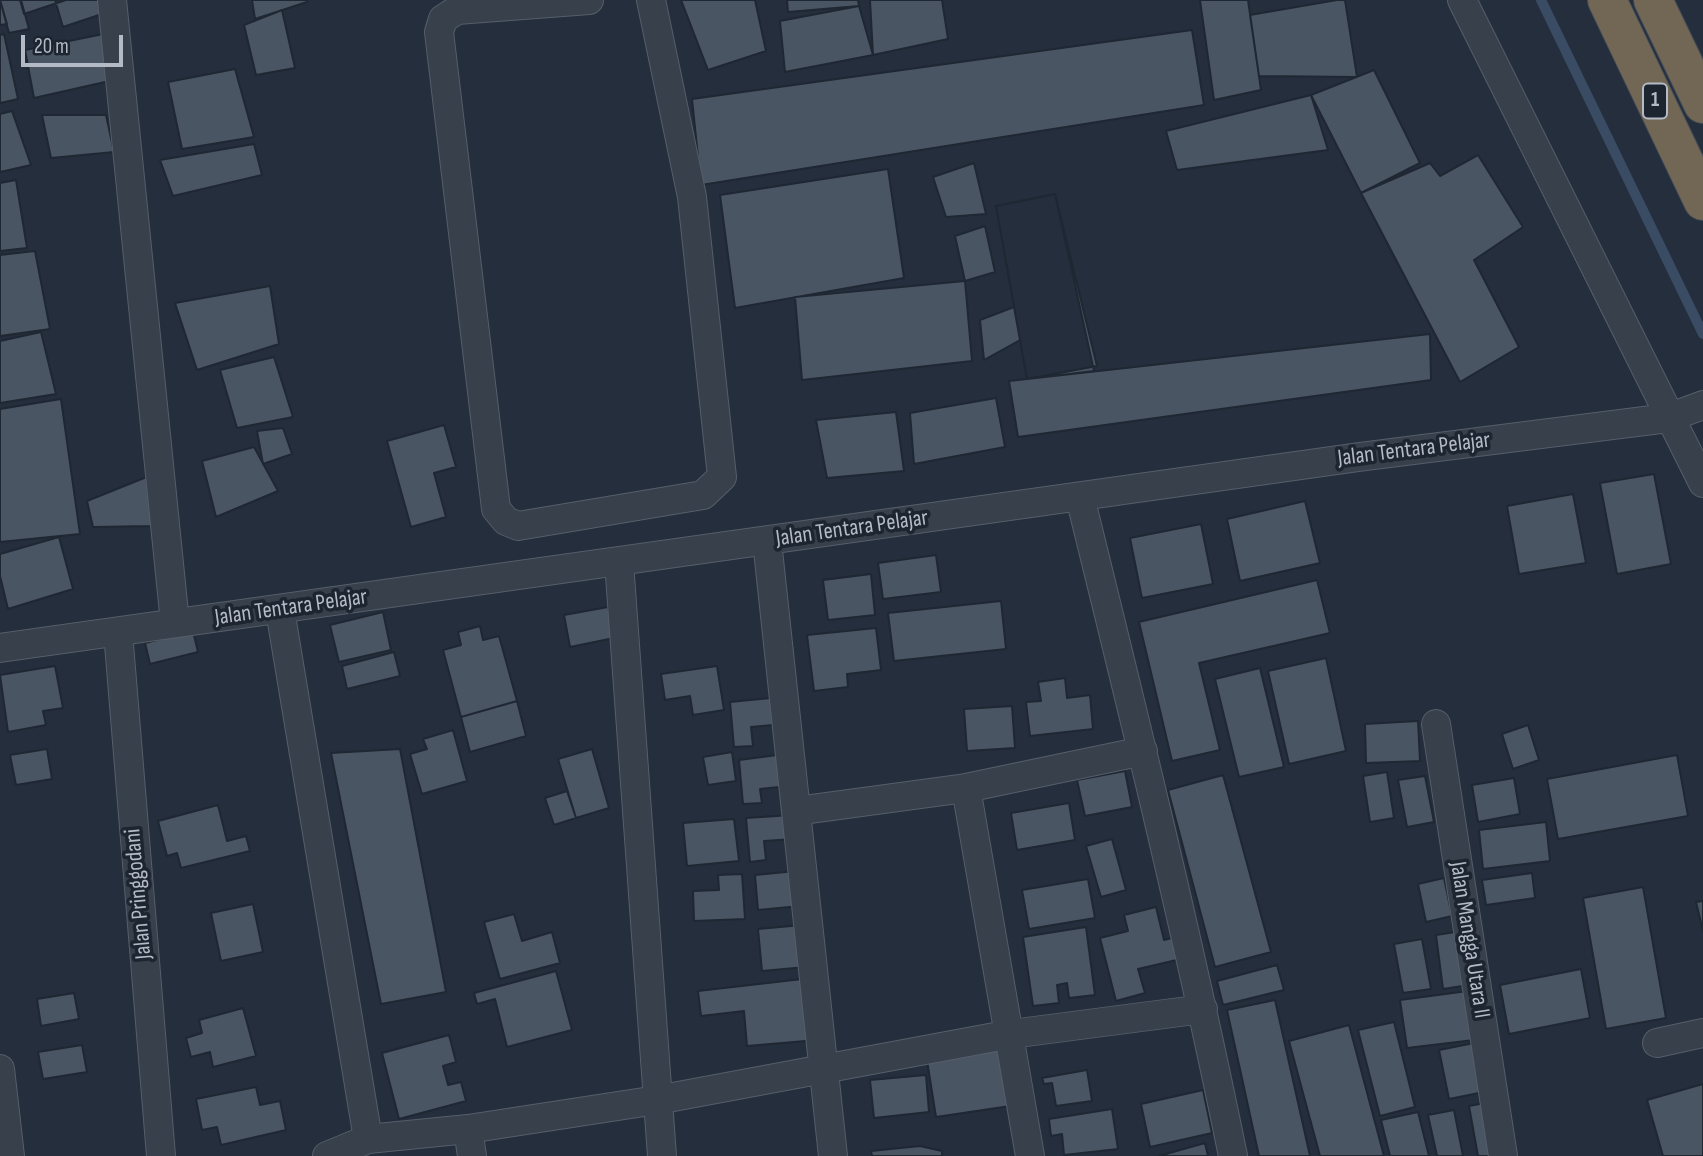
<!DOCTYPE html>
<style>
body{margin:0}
#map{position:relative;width:1703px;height:1156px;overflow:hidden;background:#242e3c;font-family:"Sofia Sans Condensed",sans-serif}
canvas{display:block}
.scale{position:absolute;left:21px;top:35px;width:102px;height:32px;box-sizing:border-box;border:4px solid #b4bbc7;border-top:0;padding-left:9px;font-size:21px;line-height:24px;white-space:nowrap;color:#b4bbc7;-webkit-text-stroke:5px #1d2531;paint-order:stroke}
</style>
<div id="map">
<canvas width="1703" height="1156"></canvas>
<div class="scale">20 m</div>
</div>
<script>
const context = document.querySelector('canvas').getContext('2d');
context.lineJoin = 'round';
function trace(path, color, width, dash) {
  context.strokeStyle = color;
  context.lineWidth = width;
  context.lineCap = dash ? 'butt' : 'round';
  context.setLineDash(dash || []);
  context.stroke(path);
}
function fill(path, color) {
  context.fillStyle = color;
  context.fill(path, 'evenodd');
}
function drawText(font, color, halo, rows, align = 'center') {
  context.font = font + ' "Sofia Sans Condensed",sans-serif';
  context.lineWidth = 7;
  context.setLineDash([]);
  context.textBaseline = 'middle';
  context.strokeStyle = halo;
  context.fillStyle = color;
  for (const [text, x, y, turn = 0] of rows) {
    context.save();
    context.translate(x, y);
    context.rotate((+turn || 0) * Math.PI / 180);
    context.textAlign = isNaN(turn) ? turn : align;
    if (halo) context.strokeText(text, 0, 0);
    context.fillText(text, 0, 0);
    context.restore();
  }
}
trace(new Path2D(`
 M 1541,0 L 1703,334`), '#3a4b64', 10);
const building = new Path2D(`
 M 0,0 L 21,0 L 29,29 L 9,33 Z
 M 0,0 L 7,24 L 0,25 Z
 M 20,0 L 66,0 L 24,14 Z
 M 55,0 L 105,0 L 108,12 L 63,27 Z
 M 252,0 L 307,0 L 307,2 L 255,19 Z
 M 681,0 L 755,0 L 766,51 L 708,70 Z
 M 787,0 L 858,0 L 859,6 L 788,12 Z
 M 870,0 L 942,0 L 948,39 L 873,55 Z
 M 1200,0 L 1248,0 L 1261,90 L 1214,100 Z
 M 1337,0 L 1345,0 L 1357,77 L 1259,76 L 1250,15 Z
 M 859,6 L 873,55 L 785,72 L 780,21 Z
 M 282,10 L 295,68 L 256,75 L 244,25 Z
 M 1192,30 L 1204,105 L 701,185 L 692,99 Z
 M 108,33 L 114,80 L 34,98 L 25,50 Z
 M 4,34 L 18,99 L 0,103 L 0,35 Z
 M 235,69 L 254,137 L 182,149 L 168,82 Z
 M 1374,70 L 1420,163 L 1361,193 L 1311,95 Z
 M 1311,95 L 1328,150 L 1177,170 L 1166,131 Z
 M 12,111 L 31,165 L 0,172 L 0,114 Z
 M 42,115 L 106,115 L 114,152 L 51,158 Z
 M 254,144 L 262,175 L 173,196 L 160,160 Z
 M 1478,155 L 1523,227 L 1474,260 L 1519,347 L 1460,382 L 1361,193 L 1430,163 L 1440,176 Z
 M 974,163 L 986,214 L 946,217 L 933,177 Z
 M 888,169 L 904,278 L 735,308 L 720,195 Z
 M 16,180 L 27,248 L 0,251 L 0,183 Z
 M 1055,194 L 1097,366 L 1027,379 L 996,206 Z
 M 1055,194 L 1094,371 L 1027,379 L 996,206 Z
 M 985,226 L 995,272 L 965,281 L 955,236 Z
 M 35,251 L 50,329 L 0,336 L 0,255 Z
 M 965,281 L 972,361 L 802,380 L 795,297 Z
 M 270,286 L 279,344 L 197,370 L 175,303 Z
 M 1014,307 L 1020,340 L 984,360 L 980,320 Z
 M 41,332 L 56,394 L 0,403 L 0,341 Z
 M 1430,334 L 1431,380 L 1018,437 L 1009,381 Z
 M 274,357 L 293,417 L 237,428 L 220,370 Z
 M 996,398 L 1005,447 L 914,464 L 910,413 Z
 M 61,399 L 80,534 L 0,542 L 0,409 Z
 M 896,412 L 904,471 L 827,478 L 816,420 Z
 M 444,425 L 456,467 L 434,473 L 446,517 L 411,527 L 387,441 Z
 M 283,428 L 292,454 L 263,464 L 257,431 Z
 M 254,447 L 278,491 L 216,517 L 202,461 Z
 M 154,474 L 151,526 L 93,527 L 87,501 Z
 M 1654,474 L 1671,564 L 1617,574 L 1600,483 Z
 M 1573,494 L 1586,563 L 1519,574 L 1507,506 Z
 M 1305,501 L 1320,563 L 1240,581 L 1227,519 Z
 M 1201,524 L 1213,584 L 1142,598 L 1130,538 Z
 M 59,537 L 73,589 L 8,609 L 0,576 L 0,554 Z
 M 936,555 L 941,592 L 883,599 L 878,563 Z
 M 871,574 L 875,615 L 828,620 L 823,580 Z
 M 1317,580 L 1330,633 L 1199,663 L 1220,750 L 1172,761 L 1139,622 Z
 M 1001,601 L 1006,649 L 894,661 L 888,613 Z
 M 608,607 L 614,638 L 570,647 L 564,615 Z
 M 383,612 L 391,650 L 339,662 L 330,625 Z
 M 480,626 L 483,640 L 499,636 L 517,701 L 461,717 L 443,650 L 461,645 L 458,632 Z
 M 876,628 L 881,670 L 847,674 L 848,687 L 814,691 L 807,635 Z
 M 193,631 L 198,652 L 150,664 L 145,643 Z
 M 394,652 L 400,676 L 347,689 L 342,666 Z
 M 1326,658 L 1346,751 L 1289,764 L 1268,671 Z
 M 55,666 L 63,708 L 43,711 L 46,725 L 8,732 L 0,675 Z
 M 717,666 L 724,710 L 693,715 L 690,696 L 665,700 L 661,674 Z
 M 1260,668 L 1284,767 L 1239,777 L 1215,679 Z
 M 1065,678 L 1067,698 L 1090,695 L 1093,729 L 1030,736 L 1026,702 L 1041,701 L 1038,682 Z
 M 781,697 L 784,724 L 751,727 L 753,746 L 734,747 L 730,702 Z
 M 517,701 L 526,736 L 470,752 L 461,717 Z
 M 1012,706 L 1015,748 L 967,751 L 964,709 Z
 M 1418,721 L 1420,761 L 1366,763 L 1365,724 Z
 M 1528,725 L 1539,760 L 1513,769 L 1502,734 Z
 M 453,730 L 467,781 L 422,794 L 410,754 L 427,749 L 423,739 Z
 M 47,749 L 52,779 L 16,785 L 10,755 Z
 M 400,749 L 446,992 L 381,1004 L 331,753 Z
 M 592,749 L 609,808 L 576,818 L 558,759 Z
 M 732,752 L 736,781 L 708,785 L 703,757 Z
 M 785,754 L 789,786 L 760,789 L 762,803 L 743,804 L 739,760 Z
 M 1677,755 L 1688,816 L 1558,839 L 1547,779 Z
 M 1125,771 L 1132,807 L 1085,816 L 1077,780 Z
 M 1387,772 L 1394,818 L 1370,822 L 1363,776 Z
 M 1223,775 L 1271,952 L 1215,967 L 1168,790 Z
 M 1425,776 L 1434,822 L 1407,827 L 1398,780 Z
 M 1514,778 L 1520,814 L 1478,822 L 1472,785 Z
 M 567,791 L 576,818 L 554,825 L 545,798 Z
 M 1069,803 L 1075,840 L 1017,850 L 1011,813 Z
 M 218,805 L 227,841 L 246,836 L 250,851 L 181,868 L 177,853 L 167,856 L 158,821 Z
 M 792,815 L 794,839 L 764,841 L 766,860 L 750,862 L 746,818 Z
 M 734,819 L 739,861 L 687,866 L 683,823 Z
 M 1546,822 L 1550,861 L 1483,869 L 1479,830 Z
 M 1112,839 L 1126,890 L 1101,897 L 1086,846 Z
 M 796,871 L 800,906 L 758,910 L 755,875 Z
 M 1532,873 L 1535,898 L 1486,905 L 1482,880 Z
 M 742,874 L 745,919 L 694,921 L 693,891 L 719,890 L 718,875 Z
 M 1444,878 L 1452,916 L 1426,922 L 1418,884 Z
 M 1088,879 L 1095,918 L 1029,929 L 1022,890 Z
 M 1643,887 L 1666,1018 L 1606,1029 L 1583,898 Z
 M 1703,901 L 1703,931 L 1696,902 Z
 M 253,904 L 263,952 L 221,961 L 211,913 Z
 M 1156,907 L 1164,940 L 1176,937 L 1181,959 L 1138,969 L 1145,993 L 1116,1001 L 1100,938 L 1128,931 L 1124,915 Z
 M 514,914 L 522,941 L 552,932 L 560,963 L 500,979 L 484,922 Z
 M 802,925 L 806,967 L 762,971 L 758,929 Z
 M 1086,927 L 1095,995 L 1069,998 L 1067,983 L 1057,985 L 1059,1003 L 1033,1006 L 1023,937 Z
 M 1462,931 L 1469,985 L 1443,989 L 1436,935 Z
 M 1422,939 L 1431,989 L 1403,993 L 1394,944 Z
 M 1277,965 L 1284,990 L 1223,1005 L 1217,981 Z
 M 1581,969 L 1590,1018 L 1509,1034 L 1500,985 Z
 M 556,971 L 572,1030 L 507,1047 L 495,999 L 477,1004 L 474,993 Z
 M 811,978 L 817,1040 L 747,1046 L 744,1011 L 701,1016 L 698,991 Z
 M 1468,991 L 1474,1040 L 1407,1048 L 1400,1000 Z
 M 74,993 L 79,1019 L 41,1026 L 37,999 Z
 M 1275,1000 L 1310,1156 L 1259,1156 L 1227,1010 Z
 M 243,1008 L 256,1056 L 213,1067 L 210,1052 L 191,1057 L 186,1038 L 202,1033 L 199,1020 Z
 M 1394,1022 L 1415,1107 L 1380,1116 L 1358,1030 Z
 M 1349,1025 L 1384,1156 L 1320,1156 L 1289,1041 Z
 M 449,1035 L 456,1062 L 443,1066 L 448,1085 L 461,1082 L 466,1101 L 399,1119 L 382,1053 Z
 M 1007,1042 L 1017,1105 L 936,1117 L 926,1054 Z
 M 1479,1042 L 1489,1091 L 1449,1099 L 1439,1050 Z
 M 82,1045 L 87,1072 L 43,1079 L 38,1052 Z
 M 1087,1070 L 1092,1101 L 1056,1106 L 1052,1083 L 1044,1084 L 1042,1078 Z
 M 926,1075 L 929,1112 L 874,1118 L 870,1080 Z
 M 1703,1084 L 1703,1156 L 1663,1156 L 1647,1100 Z
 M 256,1087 L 260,1105 L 280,1101 L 286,1130 L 221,1145 L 217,1127 L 202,1130 L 196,1099 Z
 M 1203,1090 L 1212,1133 L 1150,1147 L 1141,1104 Z
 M 1490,1102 L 1500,1156 L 1478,1156 L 1469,1106 Z
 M 1112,1109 L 1118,1149 L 1064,1155 L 1062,1134 L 1051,1136 L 1049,1119 Z
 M 1454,1110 L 1463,1156 L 1437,1156 L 1428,1115 Z
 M 1418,1112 L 1429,1156 L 1390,1156 L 1381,1120 Z
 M 1205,1143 L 1208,1156 L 1159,1156 Z
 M 920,1146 L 942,1151 L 942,1156 L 872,1156 L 871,1151 Z`);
fill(building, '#4a5564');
trace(building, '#1f2733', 2);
const street = new Path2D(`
 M 112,0 L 175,623
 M 589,0 L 457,10 L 443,19 L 439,32 L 496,509 L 506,521 L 518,526 L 703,495 L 722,477 L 692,197 L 651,0
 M 1462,0 L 1703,483
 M 1080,497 C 1134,716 1188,935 1233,1156
 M 767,541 L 833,1156
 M 619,562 L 662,1156
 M 280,610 L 368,1139 L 327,1156
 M 118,632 L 161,1156
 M 0,648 L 1359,457 L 1668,418 L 1703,405
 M 1436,724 L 1503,1156
 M 796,811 L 966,788
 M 1657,1043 L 1703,1033
 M 0,1069 L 10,1156
 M 468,1129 L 472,1156
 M 368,1139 L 468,1129 L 657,1100 L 1011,1034 L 1203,1009
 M 1030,1156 L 966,788 L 1143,751`);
const highway = new Path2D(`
 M 1607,0 L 1703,201
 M 1653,0 L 1703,104`);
trace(street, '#565e6a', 30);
trace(highway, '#434b57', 40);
trace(street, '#38404c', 28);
trace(highway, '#726755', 38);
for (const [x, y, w] of [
 [1655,101,24]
]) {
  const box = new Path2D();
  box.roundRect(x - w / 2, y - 17.5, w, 35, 5);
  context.fillStyle = '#1d2531';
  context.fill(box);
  trace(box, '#b4bbc7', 2);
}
drawText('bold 21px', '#b4bbc7', null, [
 ["1",1655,101]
]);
drawText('23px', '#b4bbc7', '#1d2531', [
 ["Jalan Tentara Pelajar",1414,450,-7],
 ["Jalan Tentara Pelajar",852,529,-8],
 ["Jalan Tentara Pelajar",291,608,-8],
 ["Jalan Pringgodani",139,894,-95],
 ["Jalan Mangga Utara II",1469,940,81]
]);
</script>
